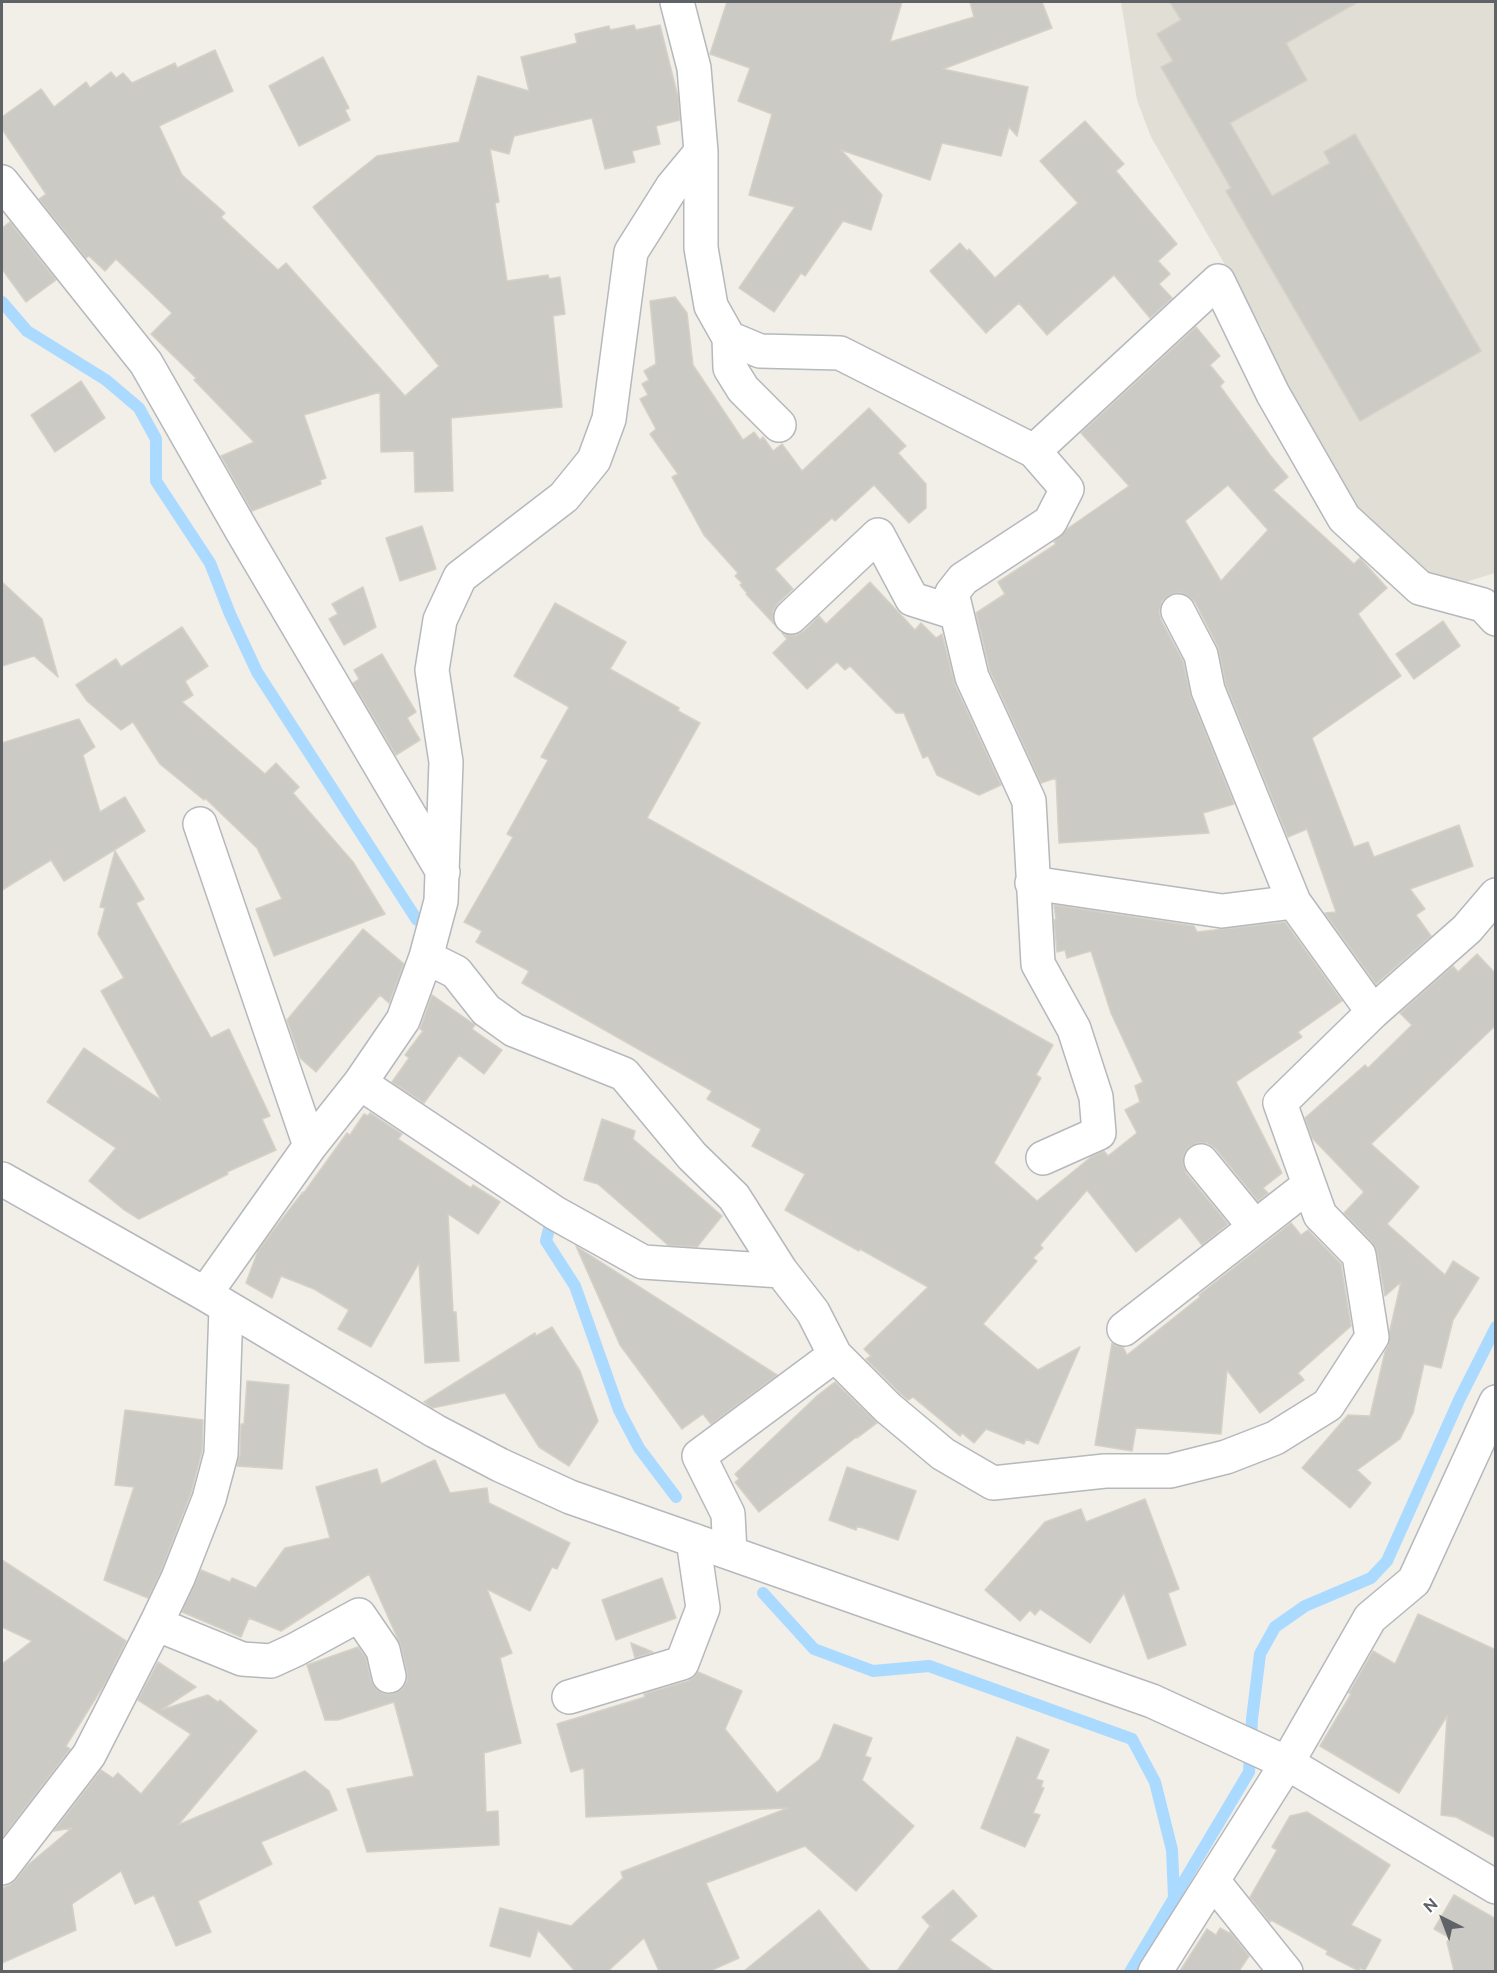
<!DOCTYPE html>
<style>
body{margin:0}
#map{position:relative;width:1497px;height:1973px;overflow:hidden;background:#f1efe8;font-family:Raleway,sans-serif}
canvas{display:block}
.frame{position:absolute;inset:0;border:3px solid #5f6368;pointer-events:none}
.north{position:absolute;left:1413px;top:1889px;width:60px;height:60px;-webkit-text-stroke:4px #fff;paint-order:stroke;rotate:318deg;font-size:16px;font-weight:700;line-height:24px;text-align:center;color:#5f6368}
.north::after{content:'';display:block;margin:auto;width:21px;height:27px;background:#5f6368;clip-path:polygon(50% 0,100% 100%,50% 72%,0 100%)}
</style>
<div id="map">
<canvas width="1497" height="1973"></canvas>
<div class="frame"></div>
<div class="north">N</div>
</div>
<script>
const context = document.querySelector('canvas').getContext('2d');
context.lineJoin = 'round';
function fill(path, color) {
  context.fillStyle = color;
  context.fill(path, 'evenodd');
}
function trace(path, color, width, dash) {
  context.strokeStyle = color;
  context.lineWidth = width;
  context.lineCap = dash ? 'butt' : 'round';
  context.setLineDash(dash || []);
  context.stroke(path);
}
fill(new Path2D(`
 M 1121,2 L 1495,2 L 1495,573 L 1436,591 L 1349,507 L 1253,339 L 1264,332 L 1151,137 L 1137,100 Z`), '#e1ded6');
trace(new Path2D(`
 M 2,302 L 27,331 L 106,380 L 139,408 L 156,439 L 156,481 L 210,563 L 230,614 L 257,672 L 417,920
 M 550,1225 L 546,1241 L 575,1286 L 619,1410 L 639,1448 L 676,1497
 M 763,1593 L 814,1649 L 873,1671 L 929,1666 L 1132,1739 L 1155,1782 L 1172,1850 L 1174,1897
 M 1130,1972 L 1249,1772 L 1252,1719 L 1260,1654 L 1275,1627 L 1305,1606 L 1371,1578 L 1387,1561 L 1460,1398 L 1496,1327`), '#aadaff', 12);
const building = new Path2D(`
 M 727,2 L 902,2 L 890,42 L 974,17 L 970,2 L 1042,2 L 1052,28 L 943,69 L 1028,87 L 1017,136 L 1009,127 L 1001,156 L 942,143 L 930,180 L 841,150 L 882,195 L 871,230 L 843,221 L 805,276 L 801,273 L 774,312 L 739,288 L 795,207 L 749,195 L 772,114 L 738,101 L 750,68 L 710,54 Z
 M 1170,2 L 1358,2 L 1286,43 L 1307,80 L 1230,123 L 1272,196 L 1330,163 L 1324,152 L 1355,134 L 1481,351 L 1360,421 L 1226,191 L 1231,188 L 1161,67 L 1173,61 L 1157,34 L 1181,20 Z
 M 634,25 L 636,30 L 660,25 L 678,97 L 680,120 L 656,126 L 660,144 L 632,151 L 635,162 L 605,169 L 592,118 L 514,136 L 509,154 L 490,149 L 499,202 L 495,203 L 507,281 L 548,275 L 549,279 L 560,277 L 565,314 L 553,316 L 562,407 L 451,418 L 453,491 L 415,492 L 414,451 L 381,452 L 380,392 L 304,415 L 326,478 L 320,480 L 321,484 L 252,511 L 221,456 L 254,442 L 194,380 L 196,378 L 151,334 L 172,313 L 116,259 L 105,271 L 89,256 L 86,258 L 39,199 L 46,194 L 2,129 L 2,117 L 41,89 L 54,107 L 86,82 L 90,88 L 111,72 L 116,78 L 123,73 L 132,83 L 175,63 L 177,68 L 215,50 L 233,91 L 159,126 L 182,175 L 225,213 L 221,217 L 278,270 L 286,263 L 405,396 L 439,366 L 313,207 L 377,156 L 459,142 L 478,76 L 529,91 L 521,57 L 577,43 L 575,34 L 609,26 L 610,30 Z
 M 323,57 L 349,108 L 345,110 L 350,120 L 299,146 L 269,86 Z
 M 1085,121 L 1124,164 L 1116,171 L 1177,244 L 1158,261 L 1170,274 L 1159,284 L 1172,298 L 1150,318 L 1114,275 L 1047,335 L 1019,303 L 986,333 L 930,271 L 960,243 L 967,251 L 969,249 L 995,278 L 1078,203 L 1040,161 Z
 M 10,222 L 56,280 L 26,302 L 2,269 L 2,228 Z
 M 675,297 L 687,313 L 693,365 L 743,440 L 754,432 L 760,440 L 763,437 L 773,451 L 782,444 L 802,471 L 869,408 L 906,446 L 898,453 L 926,484 L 926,508 L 909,523 L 874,485 L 835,521 L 832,518 L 775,569 L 793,589 L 778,603 L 773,611 L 773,621 L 775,625 L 746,594 L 747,593 L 740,585 L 742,583 L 735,576 L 738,573 L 704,535 L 672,477 L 678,474 L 650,434 L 656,429 L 640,399 L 648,395 L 642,384 L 649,380 L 644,371 L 656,364 L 650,301 Z
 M 1196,327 L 1220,356 L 1210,365 L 1224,382 L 1220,386 L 1270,455 L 1288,477 L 1273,490 L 1354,564 L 1360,558 L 1387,588 L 1358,614 L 1401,676 L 1312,738 L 1354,847 L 1368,842 L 1374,857 L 1459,825 L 1473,866 L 1410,889 L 1425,909 L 1416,915 L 1431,936 L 1376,984 L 1325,913 L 1336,912 L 1307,829 L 1288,837 L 1226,685 L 1218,647 L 1195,602 L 1188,596 L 1179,592 L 1169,595 L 1162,601 L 1159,611 L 1161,620 L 1183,661 L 1191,697 L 1234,804 L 1203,813 L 1209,833 L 1059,843 L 1056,778 L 1041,783 L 990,671 L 976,613 L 1005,594 L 998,582 L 1056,544 L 1054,542 L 1067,529 L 1129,486 L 1081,433 ZM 1228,485 L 1268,530 L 1221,581 L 1185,521 Z
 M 81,381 L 105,418 L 55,452 L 31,415 Z
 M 422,526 L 436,569 L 400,581 L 386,538 Z
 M 2,582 L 42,619 L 58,677 L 34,656 L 2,666 Z
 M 870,582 L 915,630 L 921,623 L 936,638 L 942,634 L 955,685 L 1001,785 L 979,795 L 937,775 L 928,756 L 923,758 L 904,713 L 896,713 L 850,666 L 845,670 L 837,662 L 807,689 L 773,653 L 787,639 L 782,633 L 786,635 L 796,635 L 804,631 L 819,616 L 826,624 Z
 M 363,587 L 376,627 L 344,645 L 329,619 L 338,614 L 332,604 Z
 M 555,603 L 626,642 L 610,669 L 679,708 L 678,711 L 700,723 L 647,818 L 1053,1045 L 1036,1075 L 1041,1078 L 994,1163 L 1037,1201 L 1091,1157 L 1104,1151 L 1108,1156 L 1137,1133 L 1125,1110 L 1140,1102 L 1135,1086 L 1143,1082 L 1111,1013 L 1091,951 L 1067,958 L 1065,950 L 1057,952 L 1054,920 L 1056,919 L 1054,905 L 1194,926 L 1197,932 L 1285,922 L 1342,1001 L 1298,1032 L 1302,1037 L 1236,1082 L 1282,1173 L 1263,1188 L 1268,1193 L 1258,1201 L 1216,1149 L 1207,1143 L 1197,1143 L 1189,1147 L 1184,1154 L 1183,1165 L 1186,1173 L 1228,1224 L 1202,1245 L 1180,1217 L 1136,1252 L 1087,1190 L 1040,1245 L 1043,1248 L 1033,1258 L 1037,1261 L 983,1324 L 1038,1370 L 1080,1347 L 1038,1444 L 1026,1439 L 1024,1444 L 986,1429 L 974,1443 L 962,1433 L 960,1436 L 913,1397 L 908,1400 L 901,1394 L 866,1359 L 871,1356 L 864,1349 L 928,1287 L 860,1249 L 859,1251 L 785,1210 L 805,1174 L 752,1146 L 761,1129 L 707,1099 L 712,1091 L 522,983 L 529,971 L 476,942 L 482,931 L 464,922 L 513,837 L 507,834 L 548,760 L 541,757 L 569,707 L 514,676 Z
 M 1443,621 L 1460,646 L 1414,679 L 1396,654 Z
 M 182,627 L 208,666 L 185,681 L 193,695 L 182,702 L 265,774 L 276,763 L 299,787 L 293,793 L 353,862 L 385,914 L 274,956 L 256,909 L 282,899 L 257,848 L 205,798 L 204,800 L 160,764 L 133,722 L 121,730 L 87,701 L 76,685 L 116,659 L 121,667 Z
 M 382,654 L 416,712 L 407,718 L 420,740 L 396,755 L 353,683 L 359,679 L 354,670 Z
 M 79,719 L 95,747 L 83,755 L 100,812 L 125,797 L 145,831 L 64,881 L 51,860 L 2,890 L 2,743 Z
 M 115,851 L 144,899 L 136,903 L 211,1038 L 229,1029 L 270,1116 L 262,1119 L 276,1150 L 227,1172 L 228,1174 L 139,1219 L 123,1209 L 89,1181 L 116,1148 L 47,1102 L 84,1048 L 161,1100 L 101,991 L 124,978 L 98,934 L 105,908 L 100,907 Z
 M 363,929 L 404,964 L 389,1003 L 380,995 L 316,1072 L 300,1058 L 287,1020 Z
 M 1477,954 L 1496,974 L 1496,1025 L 1371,1144 L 1419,1187 L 1387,1224 L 1445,1275 L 1453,1261 L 1479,1278 L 1453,1320 L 1441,1368 L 1424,1364 L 1413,1413 L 1400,1439 L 1357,1470 L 1371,1483 L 1350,1508 L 1302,1468 L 1348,1415 L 1370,1416 L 1385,1352 L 1388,1346 L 1390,1330 L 1401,1282 L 1385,1296 L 1377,1251 L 1372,1242 L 1344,1213 L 1364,1192 L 1312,1138 L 1305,1118 L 1365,1065 L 1368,1068 L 1412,1025 L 1400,1013 L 1453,966 L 1458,972 Z
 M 432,995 L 475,1025 L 472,1029 L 502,1050 L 484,1074 L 459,1055 L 424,1103 L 392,1082 L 409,1058 L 405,1055 L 423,1031 L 420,1029 Z
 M 370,1113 L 402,1134 L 398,1139 L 471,1188 L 473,1185 L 500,1202 L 478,1234 L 448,1214 L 453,1312 L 456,1312 L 459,1361 L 425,1363 L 419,1263 L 371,1347 L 338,1329 L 349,1310 L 314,1289 L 281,1276 L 272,1298 L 246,1283 L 258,1251 L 272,1232 L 303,1192 L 303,1194 L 347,1133 L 350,1135 L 364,1114 L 368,1116 Z
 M 602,1119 L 635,1131 L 633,1139 L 722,1216 L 697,1247 L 668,1245 L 598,1184 L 584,1180 Z
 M 1291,1223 L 1301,1235 L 1308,1230 L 1341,1264 L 1351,1326 L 1298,1373 L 1304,1380 L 1260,1413 L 1227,1370 L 1221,1434 L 1136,1428 L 1132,1451 L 1095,1445 L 1112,1343 L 1116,1346 L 1123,1347 L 1127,1355 L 1200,1297 L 1199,1295 Z
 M 576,1246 L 582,1250 L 777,1375 L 711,1424 L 703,1414 L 682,1429 L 620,1345 Z
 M 552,1327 L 580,1371 L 598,1421 L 569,1466 L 539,1447 L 505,1393 L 432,1408 L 424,1402 L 535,1333 L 536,1336 Z
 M 247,1381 L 289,1385 L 282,1469 L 237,1466 L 240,1455 L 241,1424 L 244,1424 Z
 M 835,1382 L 877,1423 L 857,1438 L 859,1435 L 759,1512 L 735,1482 L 739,1479 L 735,1474 L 818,1395 Z
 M 125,1410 L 203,1420 L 202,1451 L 191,1493 L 161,1571 L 148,1598 L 104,1580 L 134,1487 L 115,1485 Z
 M 435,1460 L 450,1493 L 487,1488 L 489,1503 L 570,1543 L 557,1569 L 552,1567 L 530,1611 L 487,1589 L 512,1653 L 500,1658 L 521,1743 L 484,1753 L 486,1812 L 498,1811 L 499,1845 L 367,1852 L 347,1789 L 414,1776 L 394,1702 L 338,1720 L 325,1720 L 307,1665 L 358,1647 L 366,1658 L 371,1680 L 376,1689 L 384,1694 L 393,1694 L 402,1689 L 407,1681 L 407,1672 L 401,1646 L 369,1574 L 281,1631 L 249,1618 L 241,1637 L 182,1612 L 201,1570 L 230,1582 L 232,1578 L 256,1588 L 285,1548 L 330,1538 L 316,1487 L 377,1469 L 381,1484 Z
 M 847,1467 L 916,1491 L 898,1540 L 857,1526 L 856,1530 L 829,1520 Z
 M 1145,1499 L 1179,1589 L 1168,1593 L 1186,1645 L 1148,1659 L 1124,1593 L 1090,1643 L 1040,1609 L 1035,1615 L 1030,1610 L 1020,1621 L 985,1590 L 1045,1522 L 1081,1509 L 1086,1522 Z
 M 2,1560 L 126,1641 L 107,1680 L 66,1746 L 70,1749 L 2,1838 L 2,1664 L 32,1641 L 2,1627 Z
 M 662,1578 L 676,1618 L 616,1640 L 602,1600 Z
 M 1418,1614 L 1496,1650 L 1496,1838 L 1456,1817 L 1441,1815 L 1447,1716 L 1399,1793 L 1320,1746 L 1351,1694 L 1349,1693 L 1373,1651 L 1395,1664 Z
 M 631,1643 L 653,1652 L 635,1658 Z
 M 158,1662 L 196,1687 L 161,1710 L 208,1695 L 218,1702 L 220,1700 L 257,1731 L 178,1825 L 305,1771 L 329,1791 L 337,1810 L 261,1842 L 272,1864 L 198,1901 L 211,1932 L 176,1946 L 154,1895 L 135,1904 L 121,1871 L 72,1904 L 76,1930 L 2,1963 L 2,1888 L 10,1885 L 16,1880 L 28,1865 L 72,1828 L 54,1831 L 101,1770 L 113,1778 L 118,1773 L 141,1794 L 191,1734 L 138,1700 Z
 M 698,1672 L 742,1691 L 725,1729 L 777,1793 L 820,1759 L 834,1724 L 872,1738 L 865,1756 L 871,1758 L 862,1780 L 914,1826 L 856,1891 L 805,1846 L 706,1883 L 739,1958 L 710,1971 L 659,1971 L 644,1938 L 608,1971 L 575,1971 L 538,1930 L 530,1957 L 490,1946 L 500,1908 L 571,1926 L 623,1878 L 621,1872 L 788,1808 L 586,1817 L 584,1768 L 571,1772 L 557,1724 L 645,1697 L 644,1694 L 688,1681 L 694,1677 Z
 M 1017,1737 L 1049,1750 L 1036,1779 L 1043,1781 L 1041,1787 L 1044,1788 L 1033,1813 L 1040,1815 L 1025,1847 L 981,1828 Z
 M 1307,1812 L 1390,1865 L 1351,1925 L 1381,1940 L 1365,1970 L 1360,1968 L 1359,1971 L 1326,1954 L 1328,1951 L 1271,1920 L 1270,1922 L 1250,1897 L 1277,1850 L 1272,1847 L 1290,1816 Z
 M 953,1890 L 977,1916 L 950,1940 L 994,1971 L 897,1971 L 930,1926 L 932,1928 L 922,1917 Z
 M 1454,1895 L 1496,1919 L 1496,1971 L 1454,1971 L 1447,1942 L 1450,1938 L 1434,1929 Z
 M 819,1910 L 870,1971 L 744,1971 Z
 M 1220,1928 L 1229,1933 L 1230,1932 L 1249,1956 L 1239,1971 L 1180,1971 L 1207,1929 L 1216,1935 Z`);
fill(building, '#cccac5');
trace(building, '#d6d1c6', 1.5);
const minor = new Path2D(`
 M 677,2 L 694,68 L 701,152 L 701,248 L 711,306 L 729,338 L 760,351 L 840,353 L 1034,451 L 1067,489 L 1050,522 L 963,579 L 952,593 L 972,677 L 1029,801 L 1038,964 L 1074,1029 L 1096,1097 L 1099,1133 L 1043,1158
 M 2,182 L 146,363 L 242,531 L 443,872
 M 729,338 L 730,368 L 743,389 L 779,425
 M 1034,451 L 1218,281 L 1273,394 L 1344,518 L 1420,588 L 1483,605 L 1496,619
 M 1178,611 L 1201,655 L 1208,690 L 1294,902
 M 791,617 L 878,535 L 912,599 L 956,613
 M 200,824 L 310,1146
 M 1032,883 L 1222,911 L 1294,902 L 1373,1012
 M 426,957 L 456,972 L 486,1010 L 514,1030 L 624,1074 L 692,1156 L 734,1197 L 781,1271 L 813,1312 L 835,1355 L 888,1408 L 943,1454 L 993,1483 L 1105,1471 L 1170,1471 L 1226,1457 L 1275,1438 L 1328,1405 L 1372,1337 L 1359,1255 L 1320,1215 L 1280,1103 L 1373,1012 L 1467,929 L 1496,895
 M 360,1083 L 555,1213 L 643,1262 L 781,1271
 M 1201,1161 L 1255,1227
 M 2,1179 L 205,1294 L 435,1431 L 500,1465 L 570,1497 L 1152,1701 L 1287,1763 L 1496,1887
 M 205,1294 L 310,1146 L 360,1083 L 403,1020 L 426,957 L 441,901 L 446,762 L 432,670 L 440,620 L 460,577 L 564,497 L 594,460 L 609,419 L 631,252 L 672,187 L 701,152
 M 1124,1329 L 1309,1185
 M 730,1553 L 728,1514 L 699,1456 L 835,1355
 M 156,1624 L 242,1659 L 271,1661 L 295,1650 L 359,1615 L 383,1650 L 389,1676
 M 569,1697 L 682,1663 L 703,1608 L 693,1540
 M 2,1868 L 89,1755 L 156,1624 L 178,1578 L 209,1499 L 221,1454 L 226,1308
 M 1213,1881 L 1286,1972
 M 1155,1972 L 1287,1763 L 1370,1618 L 1414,1581 L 1496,1402`);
trace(minor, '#b5b8bc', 36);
trace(minor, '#fff', 33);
</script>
